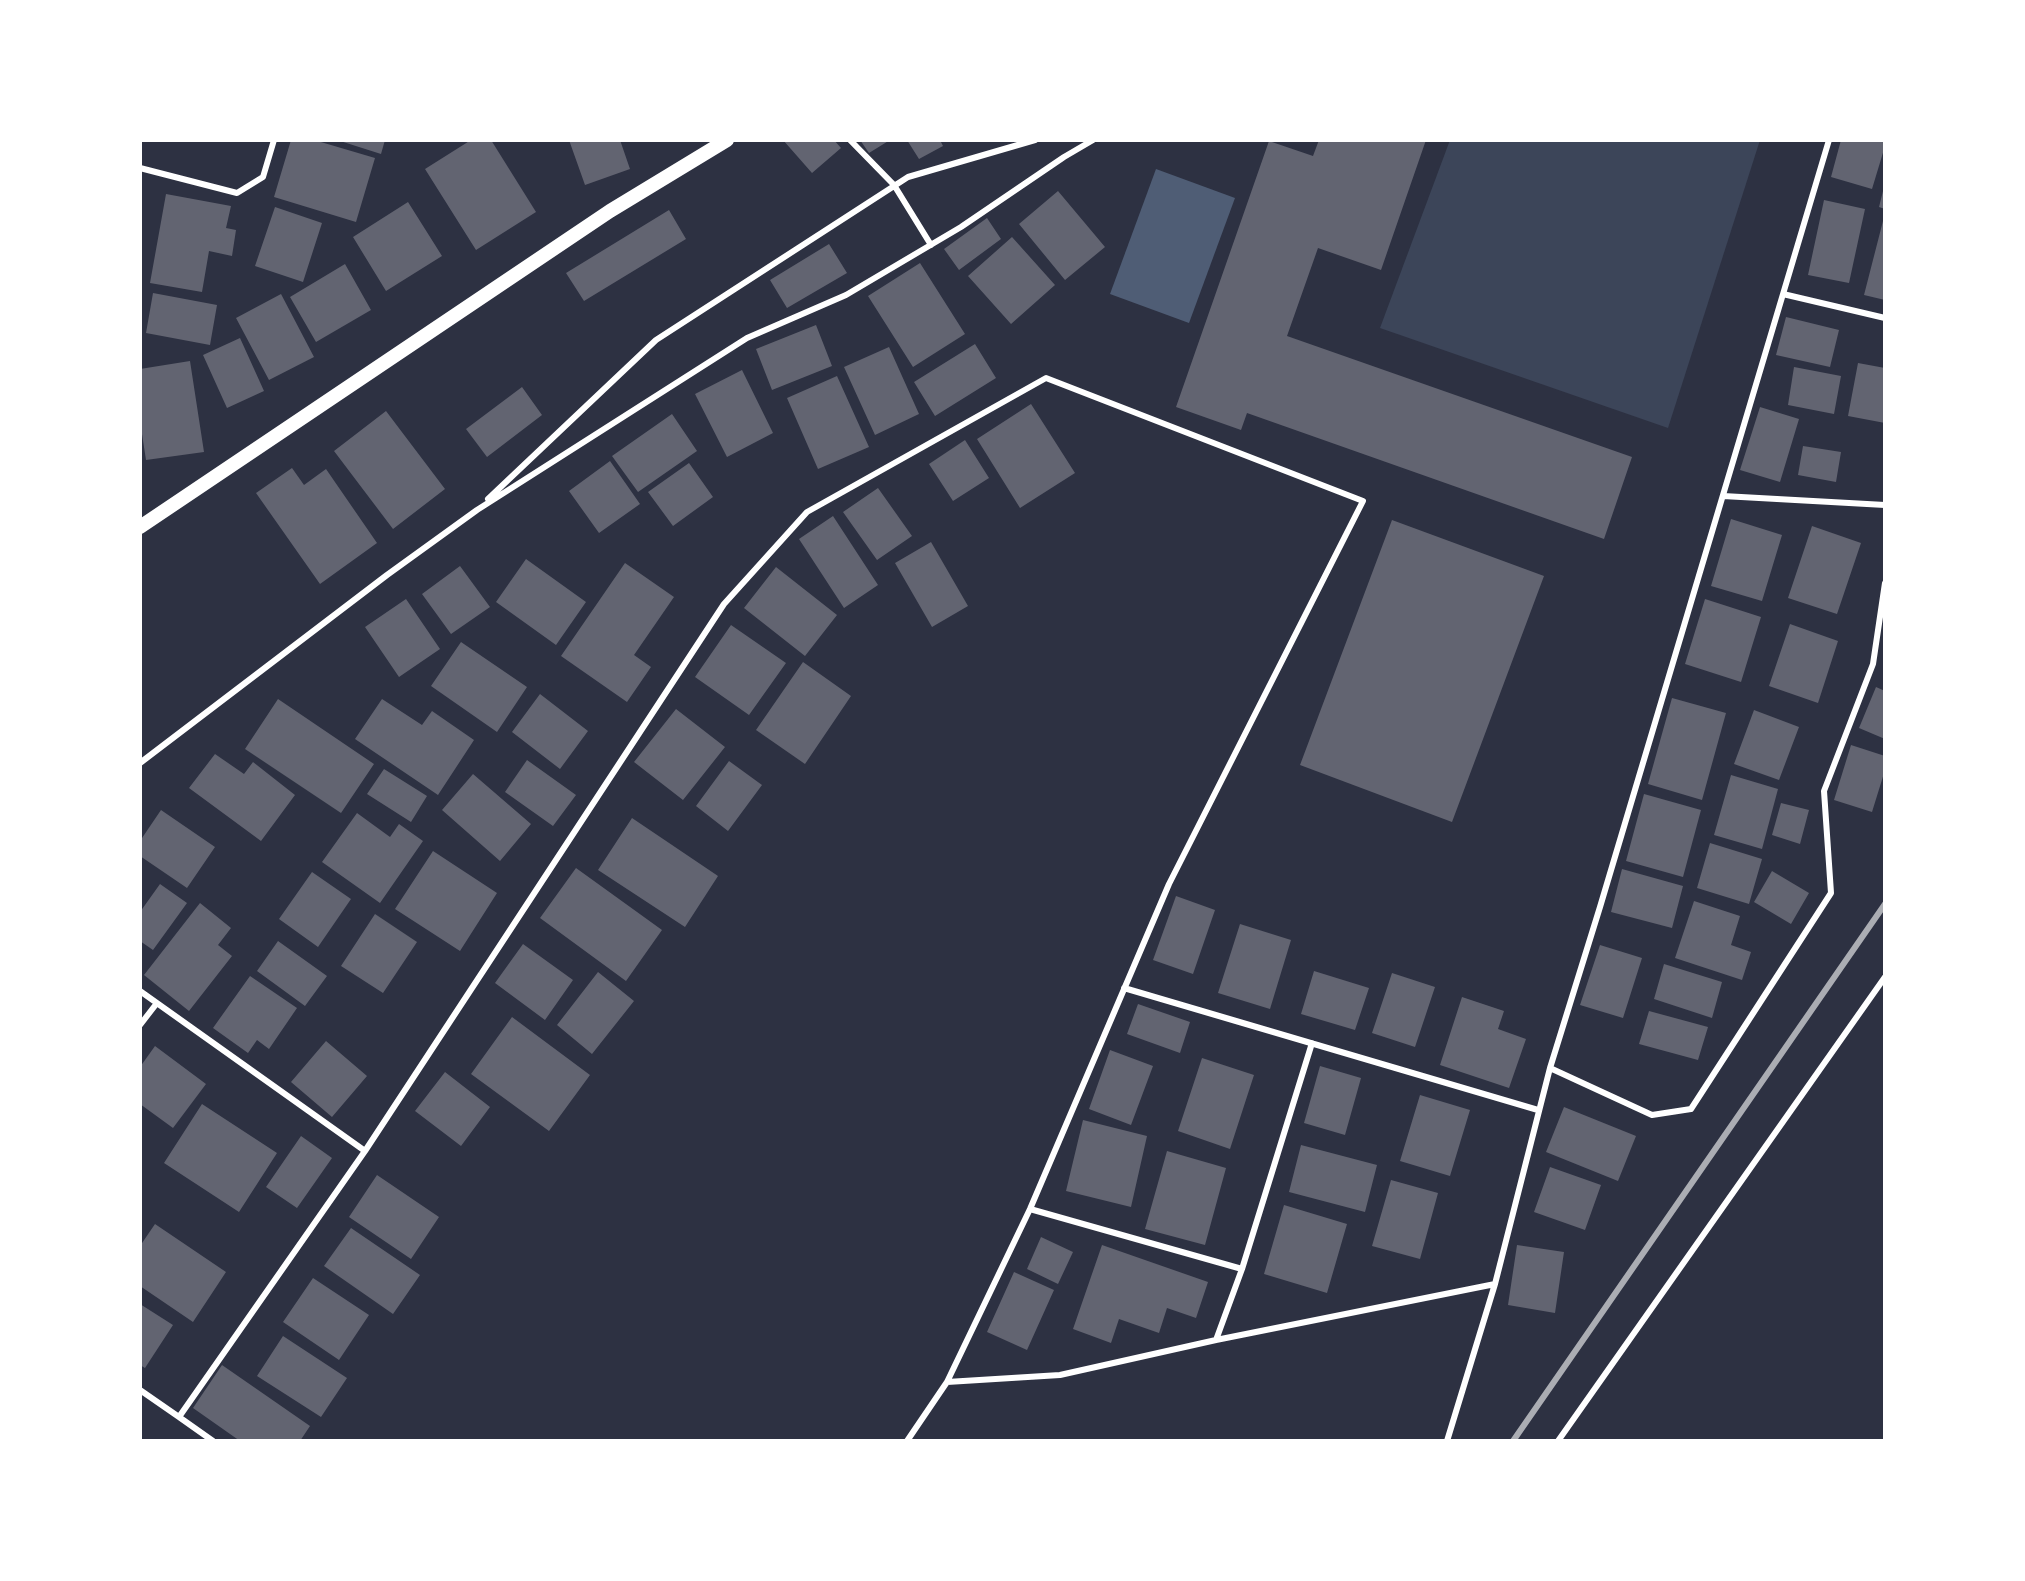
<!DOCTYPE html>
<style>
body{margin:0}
#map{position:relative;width:2025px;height:1581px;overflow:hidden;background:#2d3142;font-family:Helvetica,sans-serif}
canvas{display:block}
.frame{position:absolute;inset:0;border:142px solid #fff;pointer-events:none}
</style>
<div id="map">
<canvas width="2025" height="1581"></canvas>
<div class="frame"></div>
</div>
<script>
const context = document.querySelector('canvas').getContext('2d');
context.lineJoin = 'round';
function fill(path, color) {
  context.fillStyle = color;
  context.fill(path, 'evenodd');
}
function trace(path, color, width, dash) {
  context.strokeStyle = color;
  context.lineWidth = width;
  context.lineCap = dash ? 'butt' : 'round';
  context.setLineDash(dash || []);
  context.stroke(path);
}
fill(new Path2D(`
 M 1450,140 L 1760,140 L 1668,428 L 1380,328 Z`), '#3c4559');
fill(new Path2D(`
 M 1156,169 L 1235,198 L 1189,323 L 1110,294 Z`), '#4f5d75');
fill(new Path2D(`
 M 291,140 L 314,140 L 375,158 L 356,222 L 274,197 Z
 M 337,140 L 385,140 L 381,154 Z
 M 471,140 L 491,140 L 536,212 L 476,250 L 425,169 Z
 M 569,140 L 620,140 L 630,169 L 585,185 Z
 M 783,140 L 834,140 L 841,148 L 812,173 Z
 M 860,140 L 890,140 L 869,153 Z
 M 907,140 L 940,140 L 943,146 L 919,159 Z
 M 1319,140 L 1426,140 L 1381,270 L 1318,248 L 1287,336 L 1632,457 L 1604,539 L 1247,413 L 1241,430 L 1176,407 L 1269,141 L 1313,156 Z
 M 1841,140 L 1885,140 L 1885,146 L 1872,189 L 1831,177 Z
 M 1884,187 L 1885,187 L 1885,209 L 1879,207 Z
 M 1058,191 L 1105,247 L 1065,280 L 1019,224 Z
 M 166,194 L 231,206 L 226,228 L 236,230 L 232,256 L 209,251 L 202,292 L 150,283 Z
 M 1824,200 L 1865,209 L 1849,283 L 1808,275 Z
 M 408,202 L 442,256 L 386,291 L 353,237 Z
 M 275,207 L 322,223 L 303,282 L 255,266 Z
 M 669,210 L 686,239 L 584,301 L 566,273 Z
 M 1884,217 L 1885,217 L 1885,300 L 1864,295 Z
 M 987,218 L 1001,239 L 959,270 L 944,249 Z
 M 1012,237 L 1055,285 L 1011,324 L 968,276 Z
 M 829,244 L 847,273 L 787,308 L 770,280 Z
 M 920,263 L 965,334 L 913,367 L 868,296 Z
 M 345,264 L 371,310 L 316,342 L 290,297 Z
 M 153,293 L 217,305 L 210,345 L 146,333 Z
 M 281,294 L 314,357 L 269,380 L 236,318 Z
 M 1786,317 L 1839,330 L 1830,367 L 1776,355 Z
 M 816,325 L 832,366 L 772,390 L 756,349 Z
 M 240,338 L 264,391 L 227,408 L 203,355 Z
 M 975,344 L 996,378 L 935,416 L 914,382 Z
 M 889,347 L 919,414 L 875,435 L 844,367 Z
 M 190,361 L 204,452 L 146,460 L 140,421 L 140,369 Z
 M 1858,363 L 1885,368 L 1885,423 L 1848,416 Z
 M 1794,367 L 1841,376 L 1834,414 L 1788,405 Z
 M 742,370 L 773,433 L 727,457 L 695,394 Z
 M 837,376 L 869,447 L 818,469 L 787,398 Z
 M 522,387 L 542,415 L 487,457 L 466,429 Z
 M 1031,404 L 1075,473 L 1020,508 L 977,439 Z
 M 1760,407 L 1799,419 L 1780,482 L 1740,470 Z
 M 386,411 L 445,489 L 393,529 L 334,451 Z
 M 672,414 L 697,451 L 638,492 L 612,456 Z
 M 965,440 L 989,478 L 953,501 L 929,464 Z
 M 1803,446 L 1841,452 L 1836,482 L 1798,475 Z
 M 610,461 L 640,504 L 599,533 L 569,491 Z
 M 689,463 L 713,497 L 673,526 L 648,492 Z
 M 292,468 L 304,485 L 326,469 L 377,543 L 320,584 L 256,493 Z
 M 878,488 L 912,536 L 877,560 L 843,512 Z
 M 833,516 L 878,585 L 844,608 L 799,539 Z
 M 1731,519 L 1782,535 L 1762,601 L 1711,586 Z
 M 1392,520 L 1544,576 L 1452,822 L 1300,765 Z
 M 1812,526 L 1861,543 L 1837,614 L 1788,598 Z
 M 931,542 L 968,606 L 932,627 L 895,563 Z
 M 526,559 L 586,602 L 556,645 L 496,602 Z
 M 625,563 L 674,597 L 634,655 L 651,667 L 627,702 L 561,656 Z
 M 460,566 L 490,607 L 451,634 L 422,594 Z
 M 776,567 L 837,615 L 805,656 L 744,608 Z
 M 406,599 L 440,649 L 399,677 L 365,627 Z
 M 1705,599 L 1761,617 L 1741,682 L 1685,664 Z
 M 1790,624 L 1838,641 L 1818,703 L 1769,686 Z
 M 731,625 L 786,663 L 749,715 L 695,677 Z
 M 461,642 L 527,687 L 497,732 L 431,686 Z
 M 803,662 L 851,696 L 805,764 L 756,730 Z
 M 1876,687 L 1885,691 L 1885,739 L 1859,728 Z
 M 540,694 L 588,731 L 560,769 L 512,732 Z
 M 1672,698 L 1726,713 L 1702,800 L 1648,784 Z
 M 278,699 L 374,764 L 341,813 L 245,749 Z
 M 382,699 L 422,725 L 432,711 L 474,740 L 438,795 L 355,739 Z
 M 676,709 L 725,747 L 683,800 L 634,762 Z
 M 1754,710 L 1799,727 L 1779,780 L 1734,764 Z
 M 1851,745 L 1885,756 L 1885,770 L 1872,812 L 1834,800 Z
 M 215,754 L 244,774 L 253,762 L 295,795 L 261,841 L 189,788 Z
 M 527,760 L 576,795 L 553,826 L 505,792 Z
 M 729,761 L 762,785 L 728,831 L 696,806 Z
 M 384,769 L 427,796 L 411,822 L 367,794 Z
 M 473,774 L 531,824 L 500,861 L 442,810 Z
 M 1731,775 L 1778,789 L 1762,849 L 1714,835 Z
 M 1644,794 L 1701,810 L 1683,877 L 1626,861 Z
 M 1781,803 L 1809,810 L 1800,844 L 1772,835 Z
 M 161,810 L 215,847 L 187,888 L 140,856 L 140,841 Z
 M 357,813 L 390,837 L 399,824 L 423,841 L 380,903 L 322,862 Z
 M 632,818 L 718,876 L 685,927 L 598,870 Z
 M 1710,843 L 1762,859 L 1749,904 L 1697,888 Z
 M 433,851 L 497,893 L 460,951 L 395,909 Z
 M 576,868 L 662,930 L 626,981 L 540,918 Z
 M 1622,869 L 1683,886 L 1672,928 L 1611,912 Z
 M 1772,871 L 1809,893 L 1791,924 L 1754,902 Z
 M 312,872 L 351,899 L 318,947 L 279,919 Z
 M 160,884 L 187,903 L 153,950 L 140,941 L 140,912 Z
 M 1176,896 L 1215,910 L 1193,974 L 1153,960 Z
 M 1694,901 L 1740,916 L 1731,945 L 1751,952 L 1742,980 L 1675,958 Z
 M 200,903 L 231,928 L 218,945 L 232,956 L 189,1011 L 144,975 Z
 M 375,914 L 417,942 L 383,993 L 341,966 Z
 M 1240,924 L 1291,940 L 1270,1009 L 1218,993 Z
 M 278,941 L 327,976 L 305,1006 L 257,971 Z
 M 523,944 L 573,980 L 545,1020 L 495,983 Z
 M 1600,945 L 1642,958 L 1623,1018 L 1580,1005 Z
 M 1664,964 L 1722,982 L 1712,1018 L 1654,999 Z
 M 1314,971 L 1369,988 L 1355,1030 L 1301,1014 Z
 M 598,972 L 634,1001 L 592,1054 L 557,1025 Z
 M 1392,973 L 1435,987 L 1415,1047 L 1372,1033 Z
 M 250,976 L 297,1008 L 269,1049 L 257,1040 L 248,1053 L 213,1028 Z
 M 1462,997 L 1504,1011 L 1498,1029 L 1526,1039 L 1509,1088 L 1440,1065 Z
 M 1138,1004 L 1190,1022 L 1180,1053 L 1127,1034 Z
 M 1649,1011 L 1708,1027 L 1698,1060 L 1639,1044 Z
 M 512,1017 L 590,1075 L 549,1131 L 471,1074 Z
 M 326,1041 L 367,1076 L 332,1117 L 291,1082 Z
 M 155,1046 L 206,1084 L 173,1128 L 140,1104 L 140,1067 Z
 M 1110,1050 L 1153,1066 L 1131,1125 L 1089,1109 Z
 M 1202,1058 L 1254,1075 L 1230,1149 L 1178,1131 Z
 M 1320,1066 L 1361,1078 L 1345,1135 L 1304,1123 Z
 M 445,1072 L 490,1107 L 461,1146 L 415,1111 Z
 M 1420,1095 L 1470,1110 L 1450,1176 L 1400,1161 Z
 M 202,1104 L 277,1153 L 239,1212 L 164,1163 Z
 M 1564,1107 L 1636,1136 L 1618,1181 L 1546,1152 Z
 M 1083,1120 L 1147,1136 L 1131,1207 L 1066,1191 Z
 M 301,1136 L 332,1158 L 297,1208 L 266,1187 Z
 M 1301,1145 L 1377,1165 L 1365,1212 L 1289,1192 Z
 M 1167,1151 L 1226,1168 L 1205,1245 L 1145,1229 Z
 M 1550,1167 L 1601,1185 L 1585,1230 L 1534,1212 Z
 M 377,1175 L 439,1217 L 411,1259 L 349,1217 Z
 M 1391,1180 L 1438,1193 L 1420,1259 L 1372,1246 Z
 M 1284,1205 L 1347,1224 L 1327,1293 L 1264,1274 Z
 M 155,1224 L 226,1272 L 193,1322 L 140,1286 L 140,1246 Z
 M 351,1228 L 420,1275 L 393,1314 L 324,1266 Z
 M 1041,1237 L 1073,1252 L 1058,1284 L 1027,1269 Z
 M 1102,1245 L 1208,1282 L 1196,1318 L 1167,1308 L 1159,1333 L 1119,1319 L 1111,1343 L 1073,1329 Z
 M 1517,1245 L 1564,1252 L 1555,1313 L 1508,1305 Z
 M 1014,1272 L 1054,1290 L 1027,1350 L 987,1332 Z
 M 313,1278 L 369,1315 L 339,1360 L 283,1322 Z
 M 140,1304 L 173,1325 L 145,1368 L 140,1365 Z
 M 283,1336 L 347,1378 L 321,1417 L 257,1376 Z
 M 222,1365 L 310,1426 L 300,1441 L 240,1441 L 193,1408 Z`), '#626471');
trace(new Path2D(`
 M 850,140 L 894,185 L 931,245
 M 140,168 L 237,193 L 263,177 L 274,140
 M 1783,294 L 1885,318
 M 1723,496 L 1885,505
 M 488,499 L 656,340 L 908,177 L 1035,140
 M 140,763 L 387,575 L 477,510 L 747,338 L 846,295 L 961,227 L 1064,157 L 1093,140
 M 1124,988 L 1538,1110
 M 140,991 L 365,1151
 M 140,1025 L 157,1003
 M 1550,1068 L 1652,1115 L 1691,1109 L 1831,893 L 1824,791 L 1873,664 L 1885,583
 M 1030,1209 L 1242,1269
 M 1216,1340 L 1242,1269 L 1312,1043
 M 140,1390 L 179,1417
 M 213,1441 L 179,1417 L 365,1151 L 724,604 L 807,512 L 1046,378 L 1363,501 L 1169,884 L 1030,1209 L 947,1382
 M 907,1441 L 947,1382 L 1060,1375 L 1216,1340 L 1495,1284
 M 1447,1441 L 1495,1284 L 1550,1068 L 1600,907 L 1829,140
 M 1558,1441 L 1885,977`), '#fff', 6);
trace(new Path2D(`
 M 140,527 L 610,211 L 727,140`), '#fff', 14);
trace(new Path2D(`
 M 1513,1441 L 1885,904`), '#abadb3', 6);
</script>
